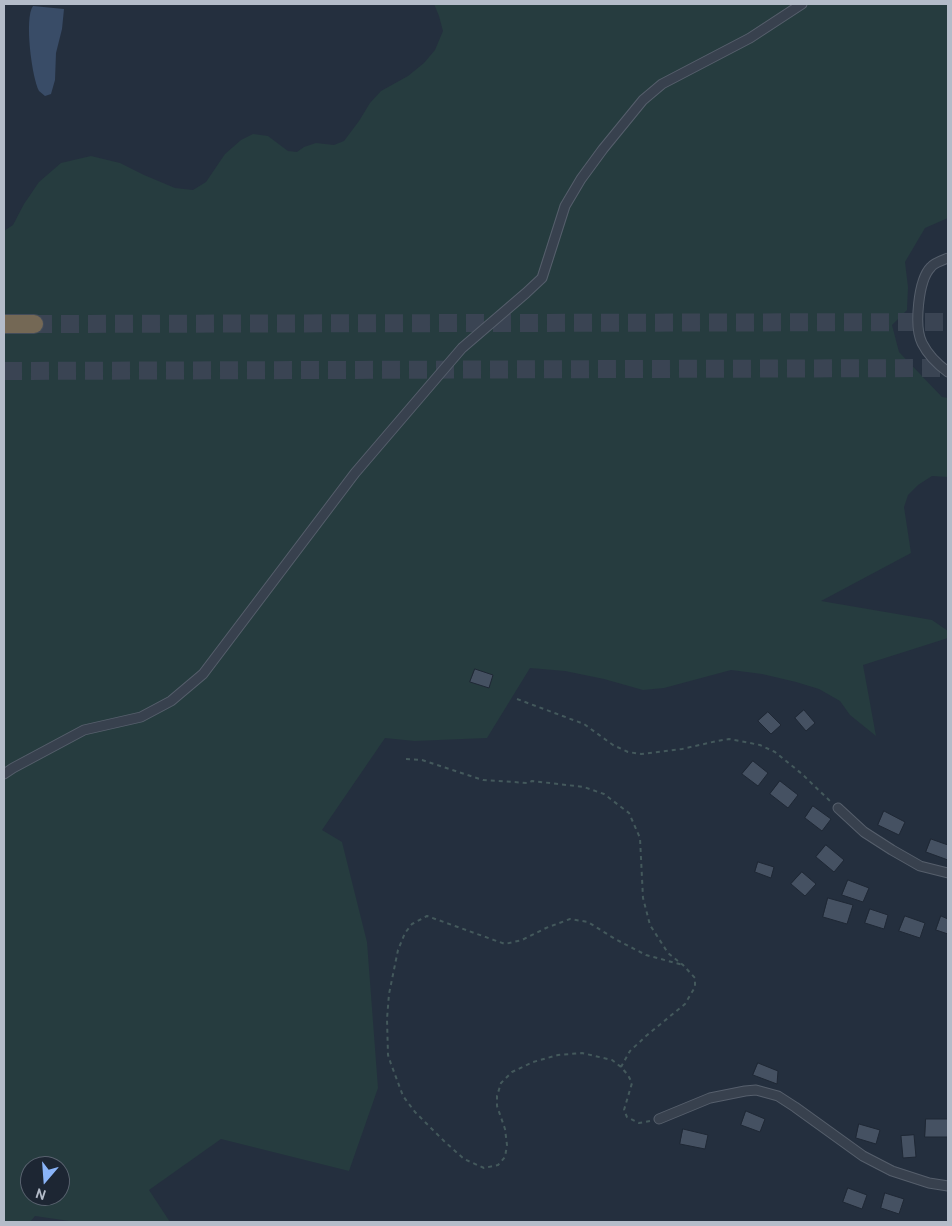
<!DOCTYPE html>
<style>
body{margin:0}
#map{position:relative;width:952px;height:1226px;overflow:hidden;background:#242f3e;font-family:Cabin,sans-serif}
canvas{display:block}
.frame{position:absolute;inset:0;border:5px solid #b4bcc9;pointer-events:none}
.north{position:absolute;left:20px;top:1156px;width:50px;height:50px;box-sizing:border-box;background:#1d2633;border:1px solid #59626f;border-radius:50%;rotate:198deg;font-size:14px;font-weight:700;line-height:20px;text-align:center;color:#b4bcc9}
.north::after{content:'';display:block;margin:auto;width:18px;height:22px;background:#8ab4f8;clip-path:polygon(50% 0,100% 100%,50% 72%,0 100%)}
</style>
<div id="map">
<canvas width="952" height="1226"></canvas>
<div class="frame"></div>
<div class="north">N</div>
</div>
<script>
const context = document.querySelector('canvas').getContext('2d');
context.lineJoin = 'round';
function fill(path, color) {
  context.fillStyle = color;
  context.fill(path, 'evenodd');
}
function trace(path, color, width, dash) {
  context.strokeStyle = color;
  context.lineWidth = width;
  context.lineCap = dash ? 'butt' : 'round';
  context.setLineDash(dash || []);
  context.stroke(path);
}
fill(new Path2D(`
 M 434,4 L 948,4 L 948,218 L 925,228 L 905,262 L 908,287 L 907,310 L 892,325 L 899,352 L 942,397 L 948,398 L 948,477 L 932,476 L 918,485 L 908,495 L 904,507 L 911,553 L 821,601 L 932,620 L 948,631 L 948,638 L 863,665 L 876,736 L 850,715 L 840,701 L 819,689 L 796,682 L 762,674 L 731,670 L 664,688 L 643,690 L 604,679 L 565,671 L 530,668 L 487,738 L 415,741 L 385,738 L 322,830 L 342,842 L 367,942 L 378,1088 L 349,1171 L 221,1139 L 149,1190 L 170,1222 L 76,1222 L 35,1216 L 30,1222 L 4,1222 L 4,231 L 13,225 L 24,204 L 39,182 L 61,163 L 91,156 L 120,163 L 144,175 L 175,188 L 193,190 L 206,182 L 225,154 L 241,140 L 253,134 L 268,136 L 288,151 L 297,152 L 304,147 L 316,143 L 334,145 L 344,141 L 359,121 L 370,103 L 381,91 L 408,76 L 424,63 L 435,50 L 443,31 L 439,16 ZM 30,1166 L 60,1166 L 60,1196 L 30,1196 Z`), '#263c3f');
fill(new Path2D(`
 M 33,6 L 64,9 L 62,29 L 56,53 L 55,80 L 51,94 L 45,96 C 43,94 41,93 39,91 C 32,78 24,18 33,6 Z`), '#394c67');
const building = new Path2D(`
 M 475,669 L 493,675 L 489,688 L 470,682 Z
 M 804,710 L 815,723 L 806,731 L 795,718 Z
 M 768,712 L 781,725 L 771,734 L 758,721 Z
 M 753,761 L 768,773 L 758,786 L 742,774 Z
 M 780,781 L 798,795 L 788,808 L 770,794 Z
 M 813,806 L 831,819 L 822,831 L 805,818 Z
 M 884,811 L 905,822 L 899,835 L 878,825 Z
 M 931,839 L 948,845 L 948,860 L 926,852 Z
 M 826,845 L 844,860 L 834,872 L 816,857 Z
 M 758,862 L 774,867 L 771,878 L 755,872 Z
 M 802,872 L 816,884 L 805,896 L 791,884 Z
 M 848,880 L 869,888 L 863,902 L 842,895 Z
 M 828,898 L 853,905 L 847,924 L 823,917 Z
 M 870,909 L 888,915 L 884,929 L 865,923 Z
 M 905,916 L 925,923 L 920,938 L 899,931 Z
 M 941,916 L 948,919 L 948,934 L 936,930 Z
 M 758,1063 L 778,1071 L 777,1084 L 753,1075 Z
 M 746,1111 L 765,1119 L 760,1132 L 741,1125 Z
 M 926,1119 L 948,1119 L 948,1137 L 925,1137 Z
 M 859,1124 L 880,1130 L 876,1144 L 856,1138 Z
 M 683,1129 L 708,1135 L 705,1149 L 680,1144 Z
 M 914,1135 L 916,1157 L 903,1158 L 901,1136 Z
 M 848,1188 L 867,1195 L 862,1209 L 843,1202 Z
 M 885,1193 L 904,1199 L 899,1214 L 881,1208 Z`);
fill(building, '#455162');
trace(building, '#1f2835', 1);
trace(new Path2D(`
 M 34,324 L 948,322
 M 4,371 L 948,368`), '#3a4453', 18, [18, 9]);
const street = new Path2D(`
 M 948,258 C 943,260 934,263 931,267 C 918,280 914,327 922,343 C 928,355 937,364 948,372
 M 4,774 L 13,768 L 84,730 L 141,717 L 171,701 L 203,674 L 355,473 L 462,348 L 526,293 L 542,278 L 565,206 L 581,179 L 603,149 L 643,100 L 662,84 L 750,38 L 802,4
 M 838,808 L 864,832 L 892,850 L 920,866 L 948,873
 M 659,1119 L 710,1098 L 745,1091 L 756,1090 L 778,1096 L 795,1107 L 863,1156 L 892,1171 L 929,1183 L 948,1186`);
const highway = new Path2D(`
 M 4,324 L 34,324`);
trace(street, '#565f6c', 11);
trace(highway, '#434c59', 20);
trace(new Path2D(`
 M 517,699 L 584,724 L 613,745 L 628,752 L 641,754 L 682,749 L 717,741 L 729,739 L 760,745 L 775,752 L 802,774 L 831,802
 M 406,759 L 422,760 L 483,780 L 528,783 L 532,781 L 584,787 L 604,794 L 629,813 L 640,838 L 643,898 L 650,925 L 668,953 L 683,965 L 695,978 L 695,987 L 685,1004 L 646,1036 L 630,1051 L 621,1067
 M 650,1121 L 639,1123 L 627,1117 L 624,1110 L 632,1083 L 628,1075 L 621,1067 L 612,1060 L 582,1053 L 558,1055 L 533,1062 L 512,1072 L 501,1083 L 497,1096 L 497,1106 L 505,1129 L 507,1145 L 505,1157 L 498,1165 L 484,1168 L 464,1159 L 444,1141 L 415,1112 L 403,1096 L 391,1064 L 388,1055 L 387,1019 L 389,994 L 398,950 L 405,933 L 412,924 L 427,916 L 505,944 L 522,940 L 546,928 L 570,919 L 588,922 L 615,939 L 646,955 L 683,965`), '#44595c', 2, [4, 4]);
trace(street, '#38414e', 9);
trace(highway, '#746855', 18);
</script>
